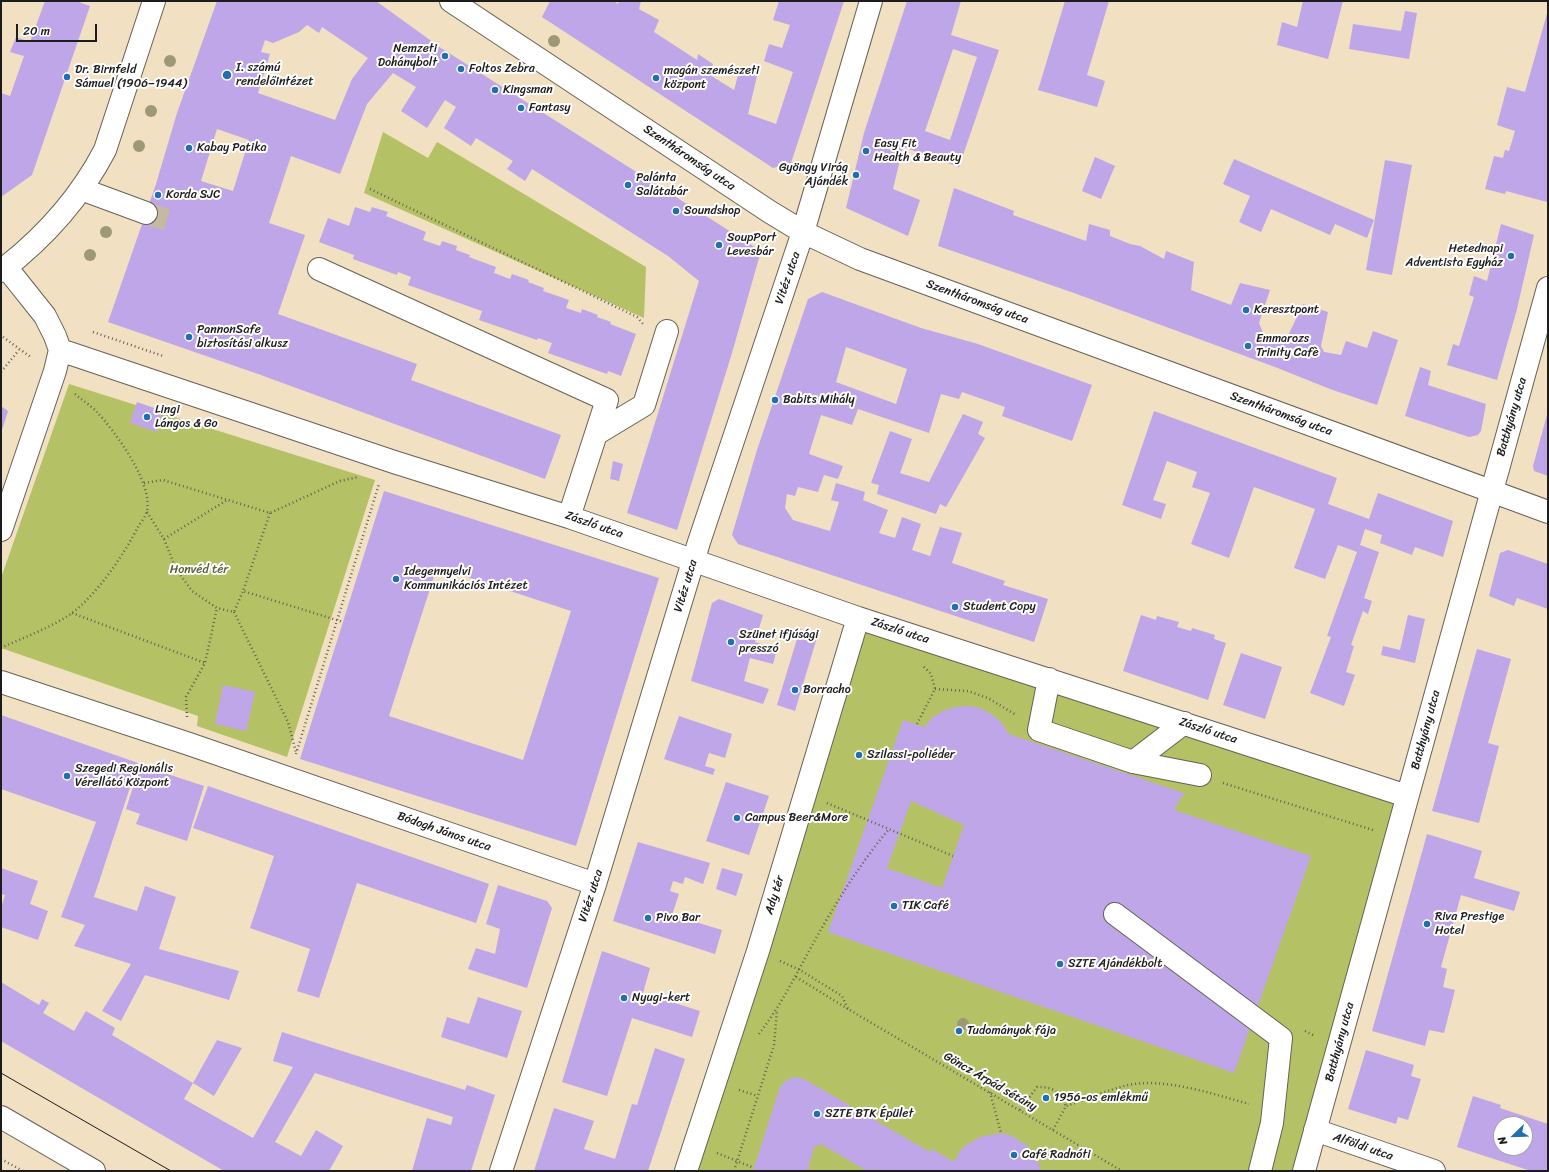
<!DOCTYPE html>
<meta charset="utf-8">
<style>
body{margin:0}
#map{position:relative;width:1549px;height:1172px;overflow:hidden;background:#f1e0c2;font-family:Sriracha,sans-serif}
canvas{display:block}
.frame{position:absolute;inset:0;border:2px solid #1c1c1c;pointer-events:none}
.north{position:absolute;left:1493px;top:1116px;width:40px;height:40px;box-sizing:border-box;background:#fff;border:1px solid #a4a4a4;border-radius:50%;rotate:247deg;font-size:11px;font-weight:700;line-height:16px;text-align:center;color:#1c1c1c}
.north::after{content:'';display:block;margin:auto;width:14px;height:18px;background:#1f6fb2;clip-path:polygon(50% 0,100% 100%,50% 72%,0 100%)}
.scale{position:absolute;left:16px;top:24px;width:81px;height:18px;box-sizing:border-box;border:2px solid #1c1c1c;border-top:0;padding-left:5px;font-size:12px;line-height:14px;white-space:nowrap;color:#1c1c1c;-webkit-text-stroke:3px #fff;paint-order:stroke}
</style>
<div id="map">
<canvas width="1549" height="1172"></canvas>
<div class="frame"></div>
<div class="north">N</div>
<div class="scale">20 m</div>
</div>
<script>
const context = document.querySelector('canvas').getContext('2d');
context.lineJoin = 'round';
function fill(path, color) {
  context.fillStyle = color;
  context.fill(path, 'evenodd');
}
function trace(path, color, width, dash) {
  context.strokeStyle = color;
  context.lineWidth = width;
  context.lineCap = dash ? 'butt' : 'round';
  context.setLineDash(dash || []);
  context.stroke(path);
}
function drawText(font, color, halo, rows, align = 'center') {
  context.font = font + ' Sriracha,sans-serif';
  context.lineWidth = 4;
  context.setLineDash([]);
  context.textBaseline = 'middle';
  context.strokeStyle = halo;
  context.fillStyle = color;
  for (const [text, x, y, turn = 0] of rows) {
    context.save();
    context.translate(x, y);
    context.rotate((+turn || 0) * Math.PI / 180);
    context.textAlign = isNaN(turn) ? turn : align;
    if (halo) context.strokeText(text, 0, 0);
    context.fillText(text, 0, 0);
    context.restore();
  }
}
fill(new Path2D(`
 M 383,132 L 428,158 L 437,142 L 646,267 L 644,318 L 364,193 Z
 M 69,384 L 375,480 L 287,757 L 197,726 L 198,716 L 1,648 L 1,578 Z
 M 858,618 L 1407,796 L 1304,1171 L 686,1171 Z`), '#b4c265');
fill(new Path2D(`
 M 45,1 L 76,1 L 90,6 L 32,175 L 1,197 L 1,93 L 10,96 L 24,56 L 10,52 L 16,37 L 30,42 Z
 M 217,1 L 376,1 L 441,48 L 761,251 L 732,353 L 677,530 L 627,513 L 699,281 L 668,256 L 532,169 L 525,181 L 507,169 L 513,161 L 476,138 L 471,146 L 444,128 L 456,107 L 445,100 L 427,128 L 401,111 L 416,87 L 393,73 L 367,104 L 340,174 L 291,156 L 269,223 L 305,235 L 278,314 L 417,364 L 411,380 L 561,435 L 545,479 L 258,374 L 108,322 L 156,184 L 177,113 ZM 307,25 L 319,33 L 322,27 L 368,58 L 352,79 L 335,120 L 258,93 L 270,54 L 261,52 L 265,40 L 273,43 L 299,32 ZM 217,129 L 249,140 L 233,191 L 201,181 Z
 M 550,1 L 614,1 L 618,4 L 619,1 L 641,1 L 639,9 L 659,20 L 654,32 L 697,60 L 698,54 L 713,64 L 710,75 L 734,90 L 740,68 L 758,72 L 748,114 L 776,124 L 793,72 L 764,61 L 769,44 L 782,48 L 790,25 L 773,20 L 779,1 L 844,1 L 791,163 L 773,168 L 542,17 Z
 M 907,1 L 961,1 L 951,35 L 999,50 L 959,167 L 903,147 L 893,189 L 920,200 L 908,236 L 846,208 L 864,133 ZM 953,49 L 977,57 L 950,140 L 925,131 Z
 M 1065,1 L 1109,1 L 1087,75 L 1105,81 L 1097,107 L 1038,90 Z
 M 1303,1 L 1343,1 L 1328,59 L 1277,45 L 1282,22 L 1297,27 Z
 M 1548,10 L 1548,200 L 1547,202 L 1506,191 L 1505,194 L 1485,189 L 1494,156 L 1503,158 L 1505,150 L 1509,151 L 1515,131 L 1497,125 L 1507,87 L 1525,92 Z
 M 1405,11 L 1417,13 L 1409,59 L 1349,49 L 1353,24 L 1401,31 Z
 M 1095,157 L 1115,166 L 1101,199 L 1082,191 Z
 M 1234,159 L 1374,220 L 1367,238 L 1335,224 L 1330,235 L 1271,209 L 1261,232 L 1239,222 L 1250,196 L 1223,184 Z
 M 1385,160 L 1412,165 L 1392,275 L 1366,270 Z
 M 954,188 L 1014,211 L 1013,215 L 1086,241 L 1089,224 L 1110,230 L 1110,236 L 1130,244 L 1140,246 L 1164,259 L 1166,251 L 1194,262 L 1191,290 L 1231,305 L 1240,283 L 1270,290 L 1259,323 L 1263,333 L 1286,340 L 1303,304 L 1328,312 L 1321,346 L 1324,352 L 1341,355 L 1346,341 L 1367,348 L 1373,331 L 1398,340 L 1377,405 L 1330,389 L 1275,367 L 1074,293 L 938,246 Z
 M 355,207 L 370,212 L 372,207 L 388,212 L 386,216 L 426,232 L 423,240 L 440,246 L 442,241 L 457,246 L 456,250 L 470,255 L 469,257 L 496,267 L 494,273 L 510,279 L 512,274 L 529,280 L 528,282 L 544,288 L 543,291 L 569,300 L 566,308 L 581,313 L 582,309 L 598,315 L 597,317 L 611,322 L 610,324 L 636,334 L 621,376 L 608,371 L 607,374 L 548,353 L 552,343 L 538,338 L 537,340 L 479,320 L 482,311 L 408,285 L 411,277 L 398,272 L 397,275 L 353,259 L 354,255 L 319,242 L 328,218 L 349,226 Z
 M 1501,224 L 1534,235 L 1517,309 L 1497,380 L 1447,365 L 1453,344 L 1459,346 L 1474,297 L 1469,295 L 1474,276 L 1487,281 Z
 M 822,292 L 921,328 L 978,344 L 1092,385 L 1072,441 L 1002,416 L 1005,407 L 962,392 L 959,399 L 941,394 L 929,433 L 858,409 L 852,425 L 821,415 L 809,454 L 843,466 L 838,479 L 824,475 L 818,492 L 798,487 L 795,496 L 787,494 L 785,508 L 793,520 L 830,531 L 839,502 L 831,500 L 836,483 L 865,492 L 863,500 L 888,510 L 879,533 L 895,538 L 902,517 L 921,524 L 912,550 L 930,556 L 940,527 L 962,533 L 952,563 L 1005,581 L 1003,585 L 1048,599 L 1034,642 L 738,544 L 732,535 L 757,450 L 808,299 ZM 846,347 L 907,369 L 896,404 L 836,382 Z
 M 1420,367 L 1431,371 L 1428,385 L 1486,404 L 1481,431 L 1478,435 L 1469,437 L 1405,416 Z
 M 137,402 L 163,411 L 157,432 L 130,423 Z
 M 1,406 L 8,411 L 1,433 Z
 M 1154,411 L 1337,478 L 1328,504 L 1369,519 L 1378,493 L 1453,521 L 1443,557 L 1415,547 L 1412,555 L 1380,543 L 1382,535 L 1365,529 L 1360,545 L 1379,552 L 1364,598 L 1372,601 L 1368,614 L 1363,611 L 1351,645 L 1354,646 L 1346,672 L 1355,675 L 1344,706 L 1310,693 L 1331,637 L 1327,636 L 1357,552 L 1338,545 L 1325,579 L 1294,568 L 1315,509 L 1254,487 L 1229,558 L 1191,544 L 1210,493 L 1192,487 L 1197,472 L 1167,461 L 1153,500 L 1166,504 L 1161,519 L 1122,505 Z
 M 1548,411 L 1548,476 L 1534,471 L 1533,466 Z
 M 963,414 L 983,422 L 978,434 L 985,438 L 946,507 L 940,504 L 936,514 L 877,494 L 879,485 L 871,483 L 890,431 L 912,439 L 900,473 L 929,482 Z
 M 613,461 L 623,464 L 619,481 L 610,479 Z
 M 384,491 L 659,578 L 576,846 L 300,759 ZM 437,567 L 571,611 L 523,760 L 389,716 Z
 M 1508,550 L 1548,564 L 1548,609 L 1517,598 L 1514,606 L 1489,596 L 1500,553 Z
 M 719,599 L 763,615 L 755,642 L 777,649 L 773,664 L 750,658 L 744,681 L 769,689 L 763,704 L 691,681 L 712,603 Z
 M 1141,615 L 1156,620 L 1157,616 L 1179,622 L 1177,627 L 1191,631 L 1192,628 L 1215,635 L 1214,639 L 1226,643 L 1208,700 L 1123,671 Z
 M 1408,615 L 1425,619 L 1415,663 L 1381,655 L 1383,646 L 1400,650 Z
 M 800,629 L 818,634 L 795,711 L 777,705 Z
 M 1477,649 L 1511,659 L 1488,743 L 1499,746 L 1479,823 L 1432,811 Z
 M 1241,653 L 1282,667 L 1265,719 L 1223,705 Z
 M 223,685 L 255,692 L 246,731 L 215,724 Z
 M 968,706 L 980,708 L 991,714 L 1001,722 L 1009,734 L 1184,793 L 1174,810 L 1311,856 L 1234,1073 L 828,932 L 903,720 L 924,727 L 933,717 L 943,711 L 955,707 ZM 911,801 L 964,825 L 942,888 L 887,868 Z
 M 1,715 L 138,763 L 94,897 L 137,911 L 145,886 L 176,897 L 159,949 L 239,971 L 229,1000 L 145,975 L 121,1021 L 102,1011 L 131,964 L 74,946 L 85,925 L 61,917 L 96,822 L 1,789 Z
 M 679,716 L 732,734 L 725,758 L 709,753 L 705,766 L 715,769 L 713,775 L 664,759 Z
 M 140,765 L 204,786 L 187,841 L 136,824 L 140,814 L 126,809 Z
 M 726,782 L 769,796 L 749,855 L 706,841 Z
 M 208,786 L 489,884 L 476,923 L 357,883 L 319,998 L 297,991 L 310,949 L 250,928 L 274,856 L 193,828 Z
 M 1427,834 L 1482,851 L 1474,878 L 1520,892 L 1514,911 L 1461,895 L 1441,967 L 1447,969 L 1443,987 L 1455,990 L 1444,1033 L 1429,1030 L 1425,1046 L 1372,1031 Z
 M 638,842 L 710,863 L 703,884 L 685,877 L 683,884 L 673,881 L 670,891 L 679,894 L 672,915 L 722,930 L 715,954 L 613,921 Z
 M 1,868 L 38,881 L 30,904 L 48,911 L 38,940 L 1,927 L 1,908 L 5,895 L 1,894 Z
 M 722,868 L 743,874 L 736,896 L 716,889 Z
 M 498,885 L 547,901 L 552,908 L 527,988 L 468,969 L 476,948 L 495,954 L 500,929 L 486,924 Z
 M 602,951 L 650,968 L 643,993 L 700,1011 L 692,1037 L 632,1018 L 607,1096 L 562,1082 Z
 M 1,982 L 39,1005 L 42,999 L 49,1003 L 43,1013 L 74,1031 L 86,1011 L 115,1028 L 112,1035 L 193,1083 L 217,1040 L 242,1048 L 214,1096 L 193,1083 L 184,1099 L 253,1138 L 293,1067 L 273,1061 L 282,1032 L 465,1090 L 467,1085 L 495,1095 L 471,1171 L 412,1171 L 427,1118 L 451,1125 L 453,1117 L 315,1073 L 275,1142 L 301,1156 L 316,1130 L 343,1146 L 329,1171 L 224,1171 L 1,1041 Z
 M 478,997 L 522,1011 L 507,1058 L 441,1037 L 447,1017 L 469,1024 Z
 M 655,1048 L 685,1059 L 648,1171 L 534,1171 L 554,1108 L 594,1121 L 584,1149 L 615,1159 L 632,1104 L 637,1105 Z
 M 1366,1050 L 1414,1065 L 1411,1076 L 1421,1079 L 1408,1120 L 1398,1117 L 1396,1124 L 1348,1109 Z
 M 796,1077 L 804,1079 L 930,1152 L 932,1149 L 954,1162 L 962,1148 L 980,1137 L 1001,1133 L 1010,1135 L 1028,1146 L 1036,1156 L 1041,1171 L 867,1171 L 821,1144 L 814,1147 L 808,1169 L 813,1171 L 753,1171 L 780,1087 L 788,1079 Z
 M 1473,1096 L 1501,1105 L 1500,1108 L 1548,1124 L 1548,1171 L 1531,1171 L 1457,1147 ZM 1501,1124 L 1525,1124 L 1525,1148 L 1501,1148 Z`), '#bea6e8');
trace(new Path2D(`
 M 146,213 L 173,222`), '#c6b9a1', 22, [22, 11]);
const minor = new Path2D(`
 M 451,1 L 770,212 L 803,232 L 860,259 L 1548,512
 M 81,189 L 146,213
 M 319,269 L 607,400 L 569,517
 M 1,271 C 44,238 80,198 105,150 L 154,1
 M 60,350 L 394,462 L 569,517 L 858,618 L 1407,796
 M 596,434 L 644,405 L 667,331
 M 1,530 L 55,371 L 60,350 L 55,336 L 45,316 L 6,267
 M 1049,679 L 1039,730 L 1133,762 L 1184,723
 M 1,682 L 189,744 L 595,884
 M 1133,762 L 1200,775
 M 1115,914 L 1281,1038 L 1272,1123 L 1260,1171
 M 1,1117 L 94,1171
 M 1315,1130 L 1434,1171
 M 501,1171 L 595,884 L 699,542 L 803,232 L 871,1
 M 686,1171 L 758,951 L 858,618
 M 1304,1171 L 1548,288`);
trace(minor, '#676156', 24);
trace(new Path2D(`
 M 370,189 L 637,317 L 643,324
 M 93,332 L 163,356
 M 3,337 L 32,358
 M 1,372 L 19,350
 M 144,483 L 163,480 L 270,513 L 340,481 L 358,477
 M 147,512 L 164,539 L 176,569 L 192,591 L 217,608 L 234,612 L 243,591
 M 270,513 L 243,591 L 343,622
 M 164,539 L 227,500
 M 234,612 L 288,722 L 296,752
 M 72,613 L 205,663
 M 1,648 C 24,637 51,628 72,613 C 98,593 123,556 138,527 C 141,522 146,516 147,511 C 153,483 115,431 96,411 C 90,405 82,400 75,394
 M 935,689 L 968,691 L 988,698 L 1016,715
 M 187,717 L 186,697 L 205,663 L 217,608
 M 917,724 L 935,689 L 931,674 L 923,666
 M 296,754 L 379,484
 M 1223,783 L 1373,830
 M 827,803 L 953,856
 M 780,961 L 800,970 L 842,996 L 848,1009 L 1122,1171
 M 796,977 L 848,1009
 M 1305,1031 L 1315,1036
 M 759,1034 C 788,996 805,955 830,914 C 848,884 867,855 889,829
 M 739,1090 L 758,1096
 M 990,1092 L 1001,1133
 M 1020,1110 L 1037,1087 C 1055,1087 1057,1091 1066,1106
 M 1053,1130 L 1066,1106 C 1085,1100 1105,1091 1124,1086 C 1161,1076 1213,1094 1249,1104
 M 717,1153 L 754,1168
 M 1036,1156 L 1087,1151
 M 1,1159 L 23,1171
 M 734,1171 L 774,1045 L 777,1010`), '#676156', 2.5, [1, 3]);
trace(minor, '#fff', 22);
trace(new Path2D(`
 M 1,1073 L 171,1171`), '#1c1c1c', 1);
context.fillStyle = '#9d9877';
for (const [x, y] of [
 [554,41],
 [170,61],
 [151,111],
 [139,146],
 [106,232],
 [90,255],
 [963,1024]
]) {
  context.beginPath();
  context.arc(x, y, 6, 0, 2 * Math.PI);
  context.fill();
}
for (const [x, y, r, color] of [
 [445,56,4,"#1f6fb2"],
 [461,69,4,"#1f6fb2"],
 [227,75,5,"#1f6fb2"],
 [67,77,4,"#1f6fb2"],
 [656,78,4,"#1f6fb2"],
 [495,90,4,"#1f6fb2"],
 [521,108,4,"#1f6fb2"],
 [189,148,4,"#1f6fb2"],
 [866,151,4,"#1f6fb2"],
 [856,175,4,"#1f6fb2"],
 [628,185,4,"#1f6fb2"],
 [158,195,4,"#1f6fb2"],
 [676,211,4,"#1f6fb2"],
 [719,245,4,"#1f6fb2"],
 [1511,256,4,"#1f6fb2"],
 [1246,310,4,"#1f6fb2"],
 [189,337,4,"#1f6fb2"],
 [1248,346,4,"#1f6fb2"],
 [775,400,4,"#1f6fb2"],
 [147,417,4,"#1f6fb2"],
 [396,579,4,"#1f6fb2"],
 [955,607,4,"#1f6fb2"],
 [731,642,4,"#1f6fb2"],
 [795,690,4,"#1f6fb2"],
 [859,755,4,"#1f6fb2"],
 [67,776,4,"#1f6fb2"],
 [737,818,4,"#1f6fb2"],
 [894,906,4,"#1f6fb2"],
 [648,918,4,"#1f6fb2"],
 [1427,924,4,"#1f6fb2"],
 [1060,964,4,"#1f6fb2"],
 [624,998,4,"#1f6fb2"],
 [959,1031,4,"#1f6fb2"],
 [1046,1098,4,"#1f6fb2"],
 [817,1114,4,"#1f6fb2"],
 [1014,1155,4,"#1f6fb2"]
]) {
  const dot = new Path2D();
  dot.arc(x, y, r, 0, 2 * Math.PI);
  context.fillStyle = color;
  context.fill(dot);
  trace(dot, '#fff', 1.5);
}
drawText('12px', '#1c1c1c', '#fff', [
 ["Nemzeti",437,49,"right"],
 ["Dohánybolt",437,63,"right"],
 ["I. számú",236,68],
 ["rendelőintézet",236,82],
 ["Foltos Zebra",469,69],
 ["Dr. Birnfeld",75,70],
 ["Sámuel (1906–1944)",75,84],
 ["magán szemészeti",664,71],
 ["központ",664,85],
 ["Kingsman",503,90],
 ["Fantasy",529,108],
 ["Easy Fit",874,144],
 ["Health & Beauty",874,158],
 ["Kabay Patika",197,148],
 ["Gyöngy Virág",848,168,"right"],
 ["Ajándék",848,182,"right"],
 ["Palánta",636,178],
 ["Salátabár",636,192],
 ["Korda SJC",166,195],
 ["Soundshop",684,211],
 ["SoupPort",727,238],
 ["Levesbár",727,252],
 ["Hetednapi",1503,249,"right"],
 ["Adventista Egyház",1503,263,"right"],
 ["Keresztpont",1254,310],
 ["PannonSafe",197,330],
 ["biztosítási alkusz",197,344],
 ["Emmarozs",1256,339],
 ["Trinity Cafè",1256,353],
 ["Babits Mihály",783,400],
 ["Lingi",155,410],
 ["Lángos & Go",155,424],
 ["Idegennyelvi",404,572],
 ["Kommunikációs Intézet",404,586],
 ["Student Copy",963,607],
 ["Szünet ifjúsági",739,635],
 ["presszó",739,649],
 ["Borracho",803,690],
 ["Szilassi-poliéder",867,755],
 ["Szegedi Regionális",75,769],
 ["Vérellátó Központ",75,783],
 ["Campus Beer&More",745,818],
 ["TIK Café",902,906],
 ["Riva Prestige",1435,917],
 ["Hotel",1435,931],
 ["Pivo Bar",656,918],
 ["SZTE Ajándékbolt",1068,964],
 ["Nyugi-kert",632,998],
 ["Tudományok fája",967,1031],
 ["1956-os emlékmű",1054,1098],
 ["SZTE BTK Épület",825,1114],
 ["Café Radnóti",1022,1155]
], 'left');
drawText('12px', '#1c1c1c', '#fff', [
 ["Szentháromság utca",689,158,34],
 ["Vitéz utca",788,278,-71],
 ["Szentháromság utca",977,302,20],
 ["Szentháromság utca",1281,414,20],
 ["Batthyány utca",1512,417,-74],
 ["Zászló utca",594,525,19],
 ["Vitéz utca",686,586,-73],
 ["Zászló utca",900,631,18],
 ["Batthyány utca",1426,730,-75],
 ["Zászló utca",1208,731,18],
 ["Bódogh János utca",444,832,19],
 ["Ady tér",775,895,-73],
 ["Vitéz utca",591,896,-72],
 ["Batthyány utca",1340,1042,-75],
 ["Göncz Árpád sétány",990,1082,30],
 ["Alföldi utca",1363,1147,19]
]);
drawText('12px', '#595e39', '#fff', [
 ["Honvéd tér",199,570]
]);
</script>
